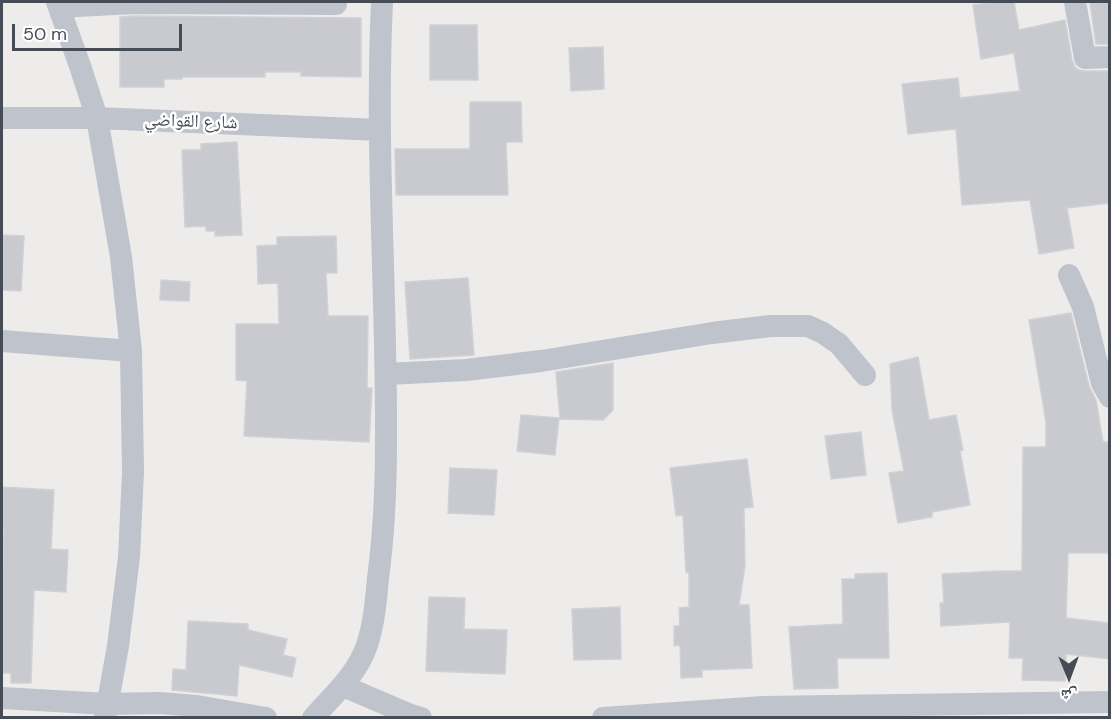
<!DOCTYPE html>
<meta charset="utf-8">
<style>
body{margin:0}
#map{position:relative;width:1111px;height:719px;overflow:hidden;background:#eeeceb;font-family:"DM Sans","Noto Naskh Arabic",sans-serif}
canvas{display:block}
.frame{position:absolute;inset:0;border:3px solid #464c56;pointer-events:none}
.north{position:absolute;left:1039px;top:647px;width:60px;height:60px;-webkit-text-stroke:4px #fff;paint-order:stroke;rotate:179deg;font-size:16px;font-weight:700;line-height:24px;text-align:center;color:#464c56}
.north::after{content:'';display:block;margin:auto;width:21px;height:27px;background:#464c56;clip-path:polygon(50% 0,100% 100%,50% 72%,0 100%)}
.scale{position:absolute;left:12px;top:24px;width:170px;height:27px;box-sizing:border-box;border:3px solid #464c56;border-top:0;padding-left:8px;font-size:18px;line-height:21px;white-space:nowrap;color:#464c56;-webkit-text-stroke:4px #fff;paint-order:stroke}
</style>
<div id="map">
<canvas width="1111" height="719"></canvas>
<div class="frame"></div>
<div class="north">ش</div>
<div class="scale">50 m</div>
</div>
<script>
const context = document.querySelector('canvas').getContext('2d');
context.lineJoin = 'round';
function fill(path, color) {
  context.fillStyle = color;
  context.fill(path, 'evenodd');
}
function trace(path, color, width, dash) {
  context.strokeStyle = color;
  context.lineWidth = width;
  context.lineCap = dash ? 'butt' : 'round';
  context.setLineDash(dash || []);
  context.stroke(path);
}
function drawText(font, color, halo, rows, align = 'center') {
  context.font = font + ' "DM Sans","Noto Naskh Arabic",sans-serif';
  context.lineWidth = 5;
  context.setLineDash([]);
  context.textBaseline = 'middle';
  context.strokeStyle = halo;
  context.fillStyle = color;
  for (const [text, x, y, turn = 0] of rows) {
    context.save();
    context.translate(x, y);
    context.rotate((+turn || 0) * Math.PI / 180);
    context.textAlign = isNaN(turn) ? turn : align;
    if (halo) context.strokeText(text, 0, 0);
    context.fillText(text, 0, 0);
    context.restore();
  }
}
const building = new Path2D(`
 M 996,2 L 1014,2 L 1019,30 L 1065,20 L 1072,60 L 1075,67 L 1079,70 L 1085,71 L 1107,71 L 1110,86 L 1110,203 L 1067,208 L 1074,248 L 1039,254 L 1030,200 L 962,205 L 956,129 L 908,134 L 902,84 L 958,78 L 960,98 L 1020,91 L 1014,53 L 981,59 L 973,5 Z
 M 1110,2 L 1110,44 L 1096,44 L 1090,3 Z
 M 134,16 L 361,18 L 361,77 L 301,76 L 301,72 L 265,72 L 265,77 L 182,77 L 182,79 L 164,79 L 164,87 L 120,87 L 120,17 Z
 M 430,25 L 477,25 L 478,80 L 430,80 Z
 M 603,47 L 604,89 L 571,91 L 569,48 Z
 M 470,102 L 521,102 L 522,142 L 506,142 L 508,195 L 396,195 L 395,149 L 470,149 Z
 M 237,142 L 242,235 L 215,236 L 215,231 L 206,231 L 206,226 L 185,227 L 182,150 L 201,150 L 201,144 Z
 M 2,235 L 24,236 L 21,291 L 2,290 Z
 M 336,236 L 337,273 L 326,273 L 328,316 L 368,316 L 367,388 L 372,388 L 369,442 L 244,436 L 247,381 L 236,380 L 236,324 L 279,324 L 278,283 L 258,284 L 257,246 L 277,245 L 277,237 Z
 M 468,278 L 474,355 L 410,359 L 405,282 Z
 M 161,280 L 190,282 L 189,301 L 160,300 Z
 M 1071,313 L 1089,386 L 1096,400 L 1103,442 L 1110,442 L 1110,553 L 1068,553 L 1066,618 L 1110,623 L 1110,659 L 1066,654 L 1065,681 L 1022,680 L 1023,658 L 1009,658 L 1010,622 L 941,626 L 940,603 L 944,603 L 942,574 L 998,571 L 1022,571 L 1023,447 L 1046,447 L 1046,422 L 1029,320 Z
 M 918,357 L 929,420 L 956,415 L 963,450 L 960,451 L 970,505 L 932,512 L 932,517 L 898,523 L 889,473 L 904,471 L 892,410 L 890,364 Z
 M 613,363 L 613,410 L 603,420 L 560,419 L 556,372 Z
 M 521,415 L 559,418 L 555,455 L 517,451 Z
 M 861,432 L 866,475 L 831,479 L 825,436 Z
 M 747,459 L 753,507 L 744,508 L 745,566 L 739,605 L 749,605 L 752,668 L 702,670 L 702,677 L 681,678 L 680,645 L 674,646 L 674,626 L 680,626 L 679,608 L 689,607 L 689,573 L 686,572 L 683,515 L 676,516 L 670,468 Z
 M 450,468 L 497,470 L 494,515 L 448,513 Z
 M 2,487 L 54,490 L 51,549 L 68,550 L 66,592 L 34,590 L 31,683 L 11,683 L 11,673 L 2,673 L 2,595 L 4,529 L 2,529 Z
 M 887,573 L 889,658 L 837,658 L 838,688 L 794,689 L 789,627 L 843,624 L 842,579 L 855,579 L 855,574 Z
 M 429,597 L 465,598 L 464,629 L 507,630 L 505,674 L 426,671 Z
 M 620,607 L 621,659 L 574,660 L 572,609 Z
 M 188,621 L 248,624 L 248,630 L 287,639 L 283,655 L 296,658 L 292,677 L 239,665 L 237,696 L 172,690 L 173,669 L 186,670 Z`);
fill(building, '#c9cad0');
trace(building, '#d0d1d6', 1.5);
trace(new Path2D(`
 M 57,2 L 80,66 L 97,118 L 121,257 L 131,351 L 133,472 L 129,557 L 118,646 L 105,718
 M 1075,2 L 1085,58 L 1110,57
 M 59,7 L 134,3 L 336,4
 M 2,118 L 97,118 L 380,130
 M 1069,275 L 1083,307 L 1102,383 L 1110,397
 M 2,341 L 131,351
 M 387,374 L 466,370 L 541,361 L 712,333 L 770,326 L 808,326 L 823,333 L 839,344 L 865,375
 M 343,686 L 411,715 L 421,718
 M 2,698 L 107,704 L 159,703 L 197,706 L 266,718
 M 313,718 C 333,695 357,675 367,645 C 374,624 376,601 378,578 C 384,533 386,488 386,442 C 387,295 375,148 382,2
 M 603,718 L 763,707 L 1110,702`), '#bec3cc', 22);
drawText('18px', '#464c56', '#fff', [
 ["شارع القواضي",191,122,2]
]);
</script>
